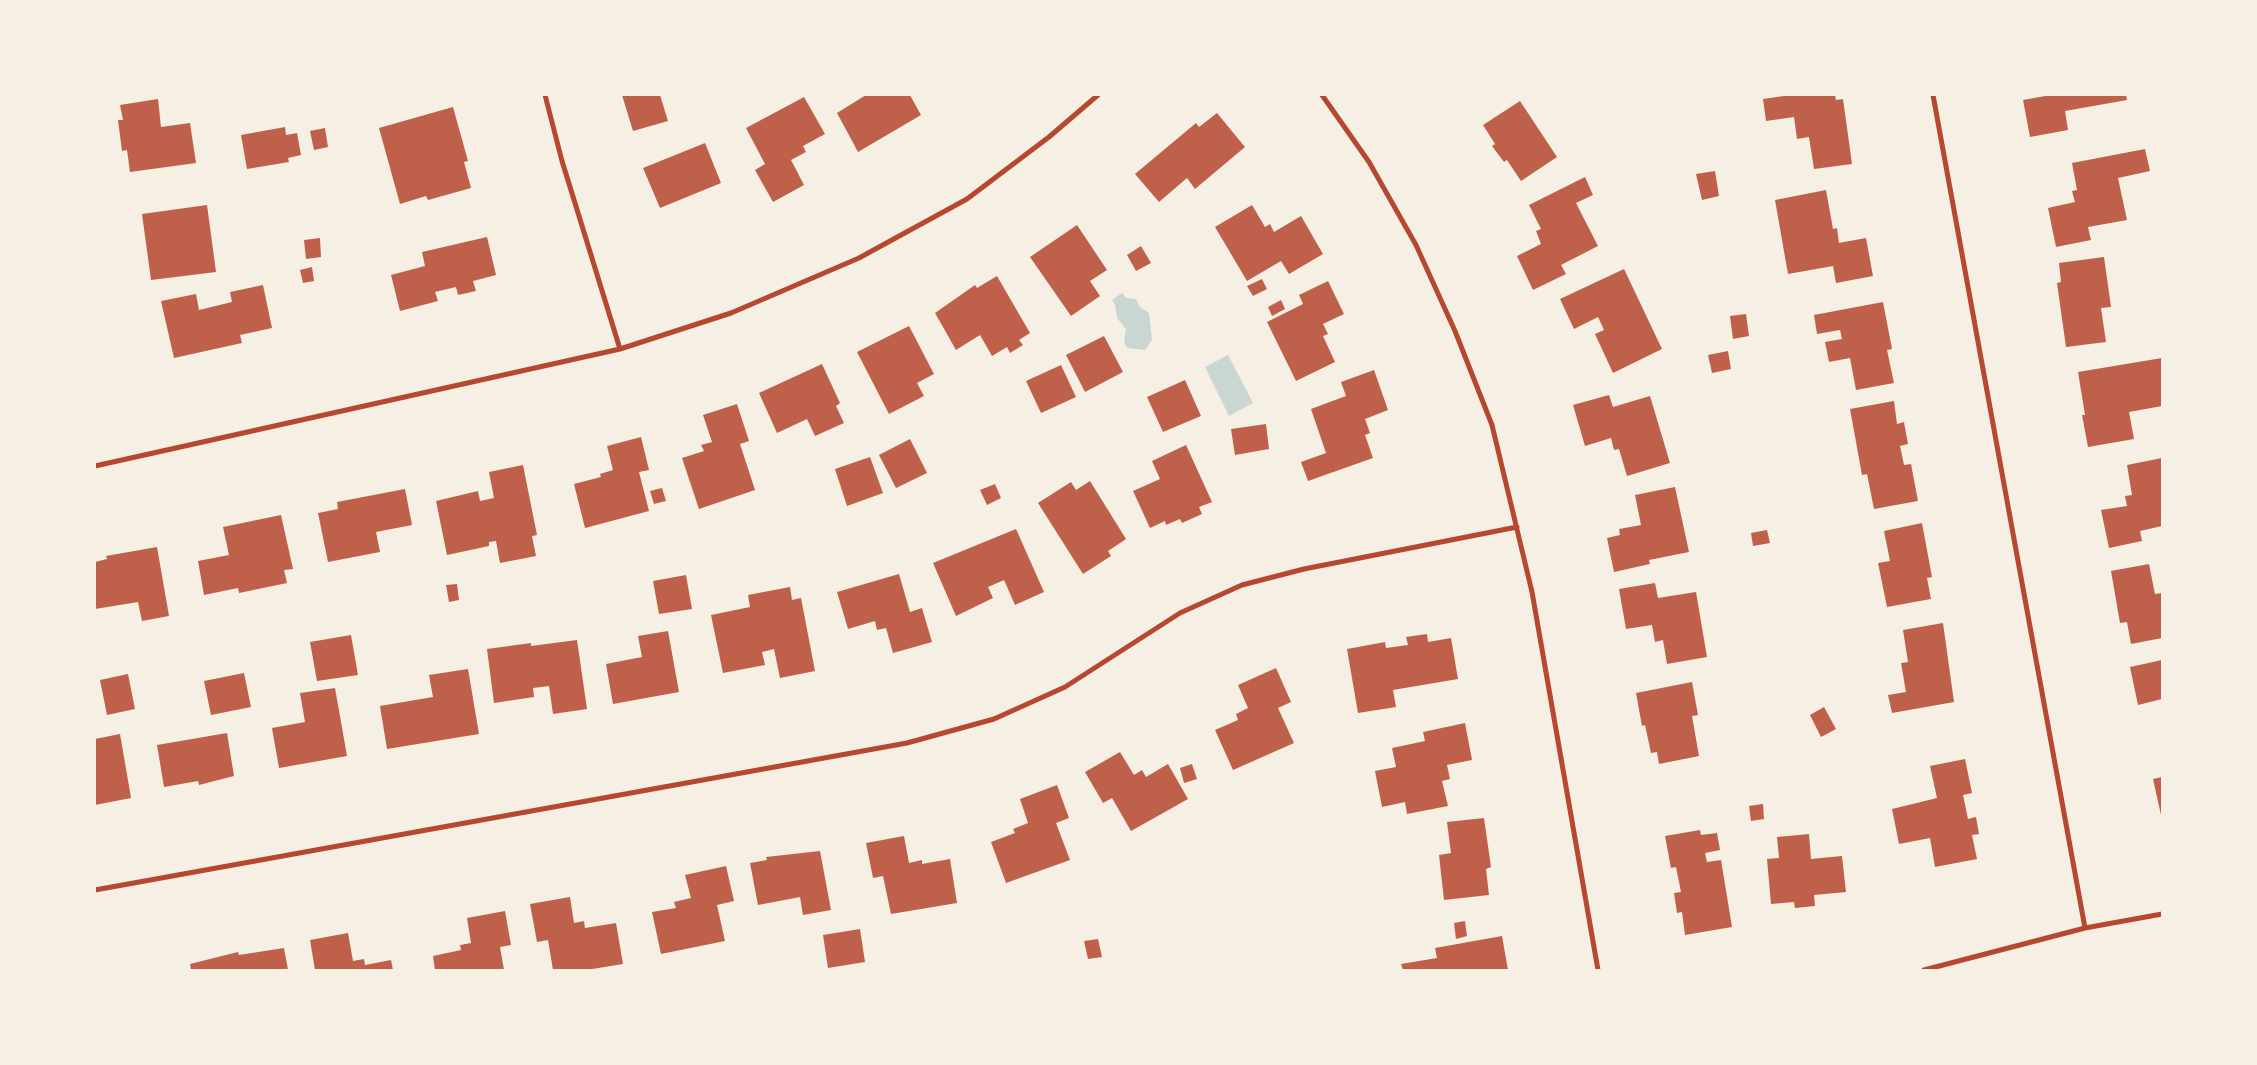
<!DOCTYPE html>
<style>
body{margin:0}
#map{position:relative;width:2257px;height:1065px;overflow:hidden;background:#f6efe4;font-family:"Titillium Web",sans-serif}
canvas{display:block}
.frame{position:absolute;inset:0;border:96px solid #f6efe4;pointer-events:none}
</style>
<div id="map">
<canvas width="2257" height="1065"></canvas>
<div class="frame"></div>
</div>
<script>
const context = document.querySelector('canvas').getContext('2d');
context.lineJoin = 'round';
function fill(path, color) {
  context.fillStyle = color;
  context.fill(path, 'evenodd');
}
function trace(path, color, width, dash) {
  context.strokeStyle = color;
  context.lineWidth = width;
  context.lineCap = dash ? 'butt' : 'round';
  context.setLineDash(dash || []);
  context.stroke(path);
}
fill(new Path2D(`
 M 1122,293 L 1126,298 L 1136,299 L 1140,307 L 1149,313 L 1152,340 L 1145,350 L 1127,348 L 1124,342 L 1126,329 L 1117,318 L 1115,304 L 1112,300 Z
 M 1228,355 L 1253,403 L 1229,416 L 1205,367 Z`), '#c9d6d2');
fill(new Path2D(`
 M 622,95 L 660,95 L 668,121 L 633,131 Z
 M 866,95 L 910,95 L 921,115 L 858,152 L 837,113 Z
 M 1791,95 L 1835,95 L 1836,100 L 1843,99 L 1852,164 L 1814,169 L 1809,137 L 1797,139 L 1794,117 L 1766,121 L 1763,99 Z
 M 2051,95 L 2126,95 L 2127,100 L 2065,111 L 2068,130 L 2030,137 L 2023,100 Z
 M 804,97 L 825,134 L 803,146 L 806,152 L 791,160 L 804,185 L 773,202 L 755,170 L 765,164 L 746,128 Z
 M 158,99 L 161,127 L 190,123 L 196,163 L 130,172 L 127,150 L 122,151 L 118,120 L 123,120 L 120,105 Z
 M 1520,101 L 1557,157 L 1521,181 L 1507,160 L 1504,162 L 1492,146 L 1495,144 L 1483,125 Z
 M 453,107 L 468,161 L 464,162 L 471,188 L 428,200 L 426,196 L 400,204 L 379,128 Z
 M 1217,113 L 1245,147 L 1195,189 L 1187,178 L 1159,202 L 1135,174 L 1196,123 L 1199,127 Z
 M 285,127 L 286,135 L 297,133 L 301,155 L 288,158 L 289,162 L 247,169 L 241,135 Z
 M 325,128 L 328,147 L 314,150 L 310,131 Z
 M 705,143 L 721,183 L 660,208 L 643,168 Z
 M 2145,149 L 2150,171 L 2118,178 L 2127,220 L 2088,227 L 2091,240 L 2056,247 L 2048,208 L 2075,202 L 2072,191 L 2077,190 L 2072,163 Z
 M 1715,171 L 1719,196 L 1702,200 L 1696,174 Z
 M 1585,177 L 1593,195 L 1576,203 L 1598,246 L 1561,265 L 1566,274 L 1533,290 L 1517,256 L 1541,244 L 1536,231 L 1541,229 L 1529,205 Z
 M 1826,190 L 1833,229 L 1837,228 L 1839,243 L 1866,238 L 1873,276 L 1836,283 L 1833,266 L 1788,274 L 1775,200 Z
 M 207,205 L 216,272 L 151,280 L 142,214 Z
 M 1252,205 L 1265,227 L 1270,224 L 1274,232 L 1301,216 L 1323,254 L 1289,274 L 1281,261 L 1247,281 L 1215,227 Z
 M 1077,225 L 1107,270 L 1090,281 L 1100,296 L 1071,316 L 1030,257 Z
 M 487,237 L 496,275 L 473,281 L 476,291 L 458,295 L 456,287 L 435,292 L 438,301 L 400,311 L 391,275 L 425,266 L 422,252 Z
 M 320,238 L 321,257 L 306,259 L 304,240 Z
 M 1141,246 L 1151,263 L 1136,271 L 1127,255 Z
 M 2104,257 L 2111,307 L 2101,308 L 2106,342 L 2066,347 L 2057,283 L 2061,282 L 2059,263 Z
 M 312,267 L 314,281 L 303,283 L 300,270 Z
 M 1624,269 L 1662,349 L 1613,373 L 1595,334 L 1604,330 L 1598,317 L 1574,329 L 1560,299 Z
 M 997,276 L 1030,333 L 1019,340 L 1023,345 L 1010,353 L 1007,347 L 992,356 L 980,335 L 956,350 L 935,313 L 975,285 L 977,288 Z
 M 1262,279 L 1267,289 L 1253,296 L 1247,286 Z
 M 1328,281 L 1344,314 L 1323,324 L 1328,334 L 1323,336 L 1335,362 L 1296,381 L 1267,322 L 1303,304 L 1299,295 Z
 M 263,285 L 272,328 L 240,335 L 242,343 L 174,358 L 161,301 L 196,294 L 199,310 L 232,302 L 230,292 Z
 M 1281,300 L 1285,309 L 1272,316 L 1268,307 Z
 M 1883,302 L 1892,349 L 1887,350 L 1894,383 L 1856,390 L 1850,358 L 1829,362 L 1825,342 L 1842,339 L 1840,330 L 1817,334 L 1814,315 Z
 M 1746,314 L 1749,336 L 1733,339 L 1730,316 Z
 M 909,326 L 934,374 L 917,383 L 924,396 L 889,414 L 857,352 Z
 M 1104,336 L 1123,372 L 1085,392 L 1066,355 Z
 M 1728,351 L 1731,369 L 1712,373 L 1708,355 Z
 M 2162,358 L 2162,406 L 2129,412 L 2134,439 L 2088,447 L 2082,415 L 2085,415 L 2078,372 Z
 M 822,364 L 840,403 L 836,406 L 844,423 L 815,436 L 807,419 L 777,433 L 759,393 Z
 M 1061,365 L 1076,397 L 1041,413 L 1026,381 Z
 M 1374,370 L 1388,410 L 1365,419 L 1370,433 L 1365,435 L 1373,458 L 1308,481 L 1301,462 L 1326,453 L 1311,409 L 1346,396 L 1341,382 Z
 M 1185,380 L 1201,416 L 1163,432 L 1147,397 Z
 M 1609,395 L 1613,407 L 1650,396 L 1670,463 L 1627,476 L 1619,449 L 1614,450 L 1611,438 L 1585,446 L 1573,405 Z
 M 1894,401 L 1897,424 L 1904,422 L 1908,444 L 1900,446 L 1904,465 L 1911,464 L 1918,501 L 1874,509 L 1867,474 L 1862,475 L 1850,409 Z
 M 737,404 L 749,441 L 740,444 L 755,490 L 699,509 L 682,458 L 704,451 L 701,445 L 712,442 L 703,415 Z
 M 1266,424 L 1269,449 L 1235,455 L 1231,429 Z
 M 641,437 L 649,470 L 639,472 L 649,511 L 585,528 L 574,484 L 601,477 L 600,474 L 613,470 L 607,446 Z
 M 910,439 L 927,473 L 896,488 L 879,455 Z
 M 1186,445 L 1212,502 L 1199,507 L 1202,514 L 1182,523 L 1180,519 L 1166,525 L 1165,521 L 1150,528 L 1133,491 L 1160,479 L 1152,461 Z
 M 870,457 L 883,493 L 847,506 L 835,469 Z
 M 2162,458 L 2162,526 L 2140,531 L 2142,541 L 2109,548 L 2101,510 L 2127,506 L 2125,496 L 2132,495 L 2127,465 Z
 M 523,465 L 537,535 L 532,536 L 536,556 L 500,563 L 496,541 L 489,542 L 489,546 L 447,555 L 436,501 L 478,491 L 480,501 L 494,498 L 489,472 Z
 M 1090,481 L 1126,539 L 1108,551 L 1111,556 L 1083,574 L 1038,503 L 1071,482 L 1076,490 Z
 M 995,484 L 1001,498 L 987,505 L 980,490 Z
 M 1675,487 L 1689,552 L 1649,560 L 1650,564 L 1614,572 L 1607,538 L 1620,535 L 1619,529 L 1641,525 L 1635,495 Z
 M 662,488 L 666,501 L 654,504 L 650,491 Z
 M 405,489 L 412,525 L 376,532 L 380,552 L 328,562 L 318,513 L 338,509 L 337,502 Z
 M 281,515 L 293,569 L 284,570 L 287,583 L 239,593 L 238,588 L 204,595 L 198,561 L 229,555 L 223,527 Z
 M 1922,523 L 1932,577 L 1927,578 L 1931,599 L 1887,607 L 1878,563 L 1890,561 L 1884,531 Z
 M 1016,529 L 1044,592 L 1015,605 L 1004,580 L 988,587 L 993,598 L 956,616 L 933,563 Z
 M 1767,530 L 1770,543 L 1753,546 L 1751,533 Z
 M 157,547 L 169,616 L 142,621 L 138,602 L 95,609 L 95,562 L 107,559 L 106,556 Z
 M 2149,564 L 2155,594 L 2162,593 L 2162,638 L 2131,644 L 2127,622 L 2120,623 L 2111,571 Z
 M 899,574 L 910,612 L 922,608 L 932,642 L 893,653 L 886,628 L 877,630 L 875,621 L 848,629 L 837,592 Z
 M 686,575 L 692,609 L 659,614 L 653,581 Z
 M 1655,583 L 1658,598 L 1696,592 L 1707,657 L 1667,664 L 1663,640 L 1655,642 L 1652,625 L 1626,629 L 1619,589 Z
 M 457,584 L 459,600 L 449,602 L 446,585 Z
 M 790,587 L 792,600 L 801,598 L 815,671 L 780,678 L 774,649 L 762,652 L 765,665 L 723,673 L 711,615 L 750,607 L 748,595 Z
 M 1943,623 L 1954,702 L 1892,713 L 1888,695 L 1906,692 L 1901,663 L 1908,662 L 1903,630 Z
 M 668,631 L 679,692 L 613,704 L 606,664 L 642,657 L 638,636 Z
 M 1427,634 L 1428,642 L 1451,638 L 1458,679 L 1393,690 L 1396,707 L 1358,713 L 1347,649 L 1385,642 L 1386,648 L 1408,645 L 1406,637 Z
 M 351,635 L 358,675 L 317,681 L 310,642 Z
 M 577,640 L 587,709 L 553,714 L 549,686 L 533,688 L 534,697 L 494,703 L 487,649 L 531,643 L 531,646 Z
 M 2162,660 L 2162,699 L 2138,705 L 2130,667 Z
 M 1276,668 L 1291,702 L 1278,708 L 1294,743 L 1233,770 L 1215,730 L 1238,720 L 1236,714 L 1248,708 L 1238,685 Z
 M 468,669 L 479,734 L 387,749 L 380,706 L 433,697 L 429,675 Z
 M 244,673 L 251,707 L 211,715 L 204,681 Z
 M 128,674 L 135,709 L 107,715 L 100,680 Z
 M 1692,682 L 1698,715 L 1692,716 L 1699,756 L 1659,764 L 1657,752 L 1651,753 L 1645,725 L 1642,726 L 1636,693 Z
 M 335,688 L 347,756 L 279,768 L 272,728 L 305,722 L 300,693 Z
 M 1824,707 L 1836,729 L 1821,737 L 1810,715 Z
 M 1465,723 L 1472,760 L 1447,765 L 1450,779 L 1442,781 L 1448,806 L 1407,814 L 1405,802 L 1382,807 L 1375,771 L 1396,767 L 1392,748 L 1425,741 L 1423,732 Z
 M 227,733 L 234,776 L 199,785 L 198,781 L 164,787 L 157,745 Z
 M 120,734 L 131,798 L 95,805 L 95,739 Z
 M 1120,752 L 1134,775 L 1142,770 L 1146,777 L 1168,764 L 1188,799 L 1131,831 L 1112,798 L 1103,803 L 1085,772 Z
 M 1965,759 L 1972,793 L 1963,795 L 1968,819 L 1976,817 L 1979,834 L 1972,835 L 1977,859 L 1935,867 L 1930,838 L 1899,844 L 1892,809 L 1937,798 L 1930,766 Z
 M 1192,764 L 1197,779 L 1184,783 L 1180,768 Z
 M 2162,777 L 2162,815 L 2161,815 L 2153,779 Z
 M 1057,785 L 1069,818 L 1056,823 L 1070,860 L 1006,883 L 991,842 L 1015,833 L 1013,829 L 1028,823 L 1020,799 Z
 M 1763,804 L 1764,819 L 1751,821 L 1749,806 Z
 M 1484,818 L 1491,867 L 1486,869 L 1489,895 L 1444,900 L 1439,855 L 1451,853 L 1447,822 Z
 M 1700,830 L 1701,835 L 1717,833 L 1720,850 L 1705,853 L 1707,862 L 1721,860 L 1732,927 L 1685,935 L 1682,912 L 1677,913 L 1674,893 L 1681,892 L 1676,867 L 1671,868 L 1665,836 Z
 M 1809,834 L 1811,859 L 1842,856 L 1846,892 L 1814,895 L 1815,906 L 1795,908 L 1794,902 L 1771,904 L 1767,859 L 1779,858 L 1777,837 Z
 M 904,836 L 909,863 L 922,860 L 922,864 L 950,859 L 957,903 L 891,914 L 883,876 L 873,878 L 866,843 Z
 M 820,851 L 831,910 L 803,915 L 800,897 L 758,905 L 750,863 L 767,860 L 766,857 Z
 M 726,866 L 734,901 L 717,905 L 725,941 L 661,954 L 652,912 L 676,908 L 674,902 L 691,898 L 685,875 Z
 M 570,897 L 574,923 L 584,921 L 585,928 L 616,923 L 623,964 L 586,970 L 553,970 L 548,940 L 537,942 L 530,904 Z
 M 505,911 L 511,945 L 500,947 L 504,970 L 435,970 L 433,956 L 461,950 L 460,945 L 471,943 L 467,918 Z
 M 1465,921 L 1467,936 L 1456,939 L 1454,923 Z
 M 860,929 L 865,962 L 828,968 L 823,935 Z
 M 348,933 L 353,961 L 364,959 L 365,965 L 391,960 L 393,970 L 315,970 L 310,940 Z
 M 1502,936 L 1508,970 L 1403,970 L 1401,964 L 1437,958 L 1435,948 Z
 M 1098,939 L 1102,957 L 1088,959 L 1084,941 Z
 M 284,948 L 288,970 L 191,970 L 190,964 L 238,952 L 239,955 Z`), '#bf614a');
trace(new Path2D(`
 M 545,95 L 562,161 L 620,349
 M 1322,95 L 1369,162 L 1416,245 L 1455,331 L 1492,425 L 1532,592 L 1598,970
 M 1933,95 L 2085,928
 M 95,466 L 620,349 L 731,313 L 859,258 L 967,199 L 1049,137 L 1098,95
 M 95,890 L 907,743 L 994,719 L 1065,687 L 1180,613 L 1242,585 L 1304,569 L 1517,527
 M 1924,970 L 2085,928 L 2162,914`), '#b5482f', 5);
</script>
